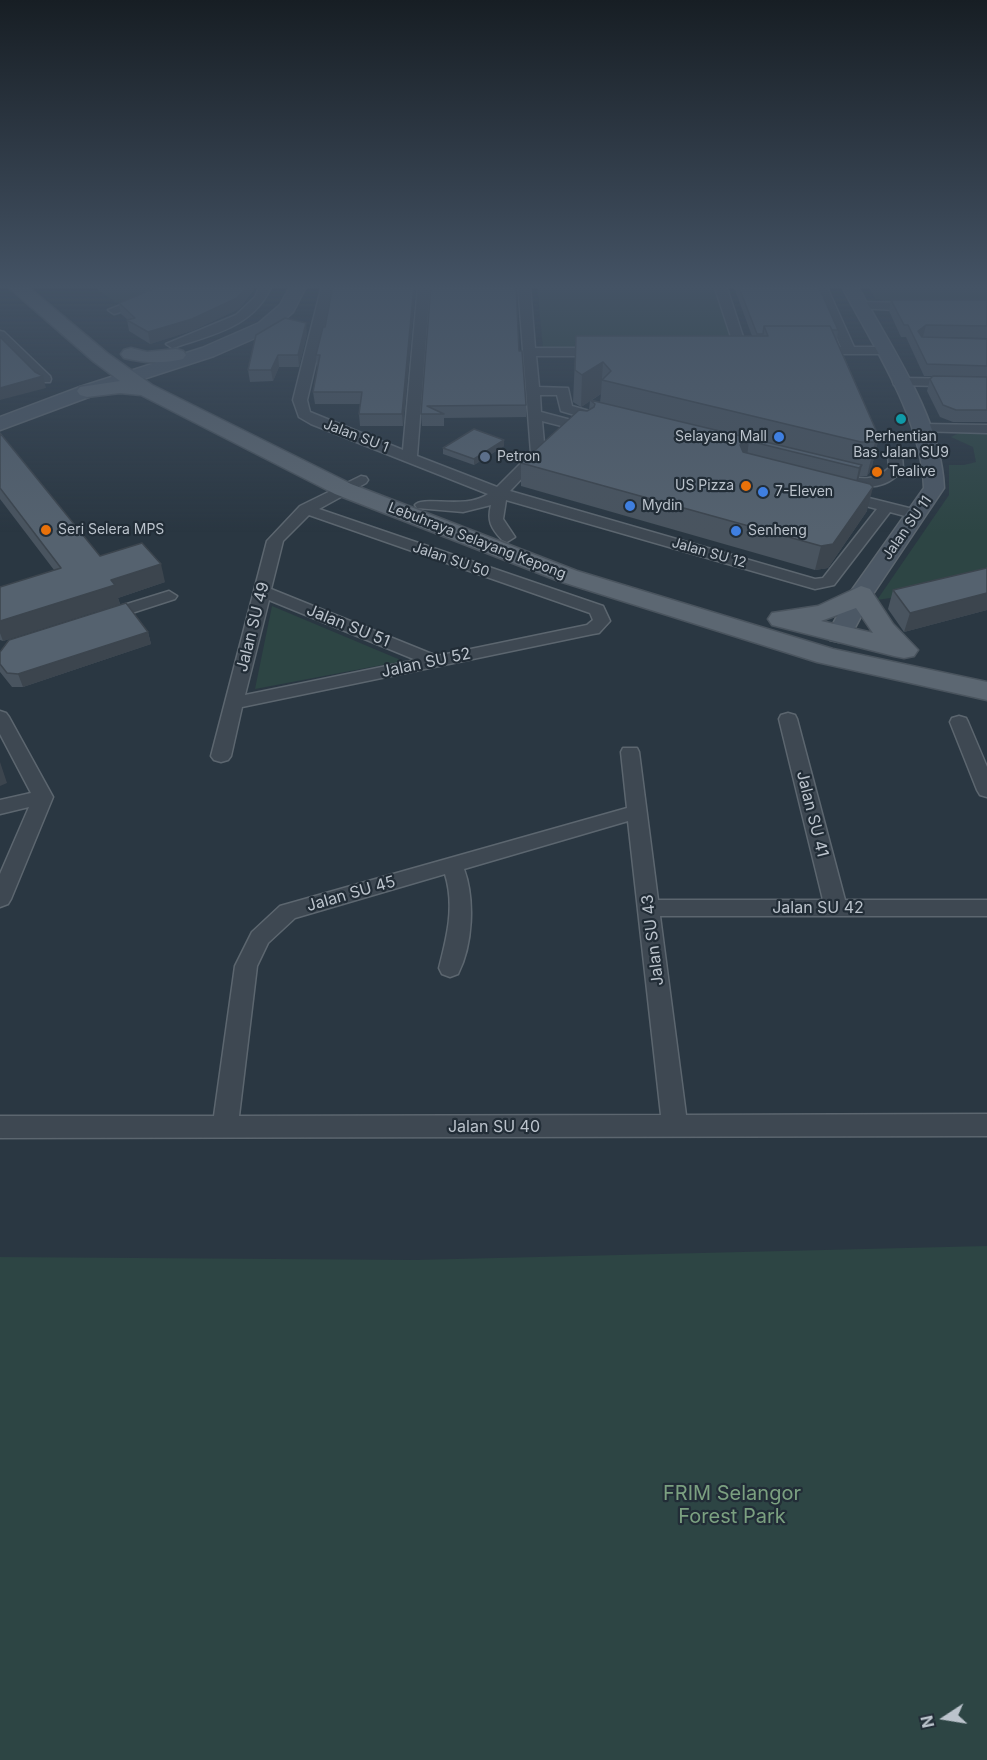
<!DOCTYPE html>
<style>
body{margin:0}
#map{position:relative;width:987px;height:1760px;overflow:hidden;background:#2a3742;font-family:Inter,sans-serif}
canvas{display:block}
.north{position:absolute;left:915px;top:1688px;width:60px;height:60px;-webkit-text-stroke:4px #222d37;paint-order:stroke;rotate:258deg;font-size:16px;font-weight:700;line-height:24px;text-align:center;color:#bbc3cc}
.north::after{content:'';display:block;margin:auto;width:21px;height:27px;background:#bbc3cc;clip-path:polygon(50% 0,100% 100%,50% 72%,0 100%)}
</style>
<div id="map">
<canvas width="987" height="1760"></canvas>
<div class="north">N</div>
</div>
<script>
const context = document.querySelector('canvas').getContext('2d');
context.lineJoin = 'round';
function fill(path, color) {
  context.fillStyle = color;
  context.fill(path, 'evenodd');
}
function trace(path, color, width, dash) {
  context.strokeStyle = color;
  context.lineWidth = width;
  context.lineCap = dash ? 'butt' : 'round';
  context.setLineDash(dash || []);
  context.stroke(path);
}
function drawText(font, color, halo, rows, align = 'center') {
  context.font = font + ' Inter,sans-serif';
  context.lineWidth = 4.5;
  context.setLineDash([]);
  context.textBaseline = 'middle';
  context.strokeStyle = halo;
  context.fillStyle = color;
  for (const [text, x, y, turn = 0] of rows) {
    context.save();
    context.translate(x, y);
    context.rotate((+turn || 0) * Math.PI / 180);
    context.textAlign = isNaN(turn) ? turn : align;
    if (halo) context.strokeText(text, 0, 0);
    context.fillText(text, 0, 0);
    context.restore();
  }
}
fill(new Path2D(`
 M 91,285 L 154,285 L 146,294 L 116,303 Z
 M 537,285 L 714,285 L 732,341 L 723,347 L 543,349 Z
 M 867,285 L 987,285 L 987,303 L 885,301 L 875,299 Z
 M 959,433 L 987,434 L 987,580 L 931,592 L 877,600 L 949,495 L 949,465 L 964,465 L 976,462 L 973,447 L 951,437 Z
 M 272,606 L 403,661 L 255,689 Z
 M 987,1246 L 987,1760 L 0,1760 L 0,1257 L 415,1260 Z`), '#2d4544');
const street = new Path2D(`
 M 156,285 L 168,285 C 161,302 130,309 114,314 L 108,310 L 141,297 Z
 M 260,285 L 272,285 C 255,326 215,334 176,347 L 172,348 L 166,344 L 236,315 L 255,297 Z
 M 322,285 L 334,285 L 307,400 L 310,412 L 403,450 L 418,285 L 430,285 L 417,456 L 497,487 L 531,453 L 518,285 L 530,285 L 535,348 L 605,348 L 611,352 L 605,356 L 536,356 L 539,387 L 568,388 L 572,406 L 607,416 L 609,419 L 602,423 L 561,411 L 557,395 L 540,395 L 541,412 L 590,425 L 592,428 L 585,432 L 542,421 L 545,454 L 510,491 L 815,579 L 823,578 L 877,509 L 836,498 L 834,495 L 836,492 L 841,491 L 921,511 L 924,514 L 916,519 L 890,512 L 834,585 L 815,589 L 506,500 L 503,519 L 515,537 L 507,542 L 502,540 C 491,528 487,521 491,505 L 463,512 L 417,508 L 415,505 C 423,495 465,510 488,494 L 311,424 L 299,417 L 293,400 Z
 M 714,285 L 726,285 L 748,352 L 746,355 L 742,356 L 736,352 Z
 M 814,285 L 826,285 L 854,347 L 883,347 L 887,348 L 889,351 L 887,354 L 809,354 L 807,351 L 809,348 L 813,347 L 841,347 Z
 M 860,302 L 917,303 L 923,307 L 917,311 L 856,308 L 856,304 Z
 M 0,331 L 4,332 L 50,376 L 51,379 L 50,382 L 40,382 L 0,342 Z
 M 899,378 L 987,379 L 987,387 L 894,385 L 893,382 L 894,379 Z
 M 922,424 L 987,425 L 987,433 L 917,431 L 915,428 L 917,425 Z
 M 895,450 L 902,454 L 903,469 C 885,492 862,488 837,482 L 835,479 L 842,475 C 861,479 873,482 889,468 L 888,454 Z
 M 361,476 L 366,477 L 368,480 L 366,483 L 319,509 L 603,606 L 610,621 L 599,633 L 593,634 L 242,707 L 231,756 L 228,760 L 221,762 L 214,760 L 211,756 L 267,541 L 300,506 ZM 309,515 L 590,613 L 593,620 L 587,625 L 437,656 L 271,589 L 283,541 ZM 269,600 L 416,660 L 245,695 Z
 M 169,591 L 177,596 L 175,599 L 104,622 L 96,617 L 98,613 Z
 M 0,711 L 6,713 L 9,717 L 53,797 L 11,899 L 8,904 L 0,907 L 0,874 L 29,807 L 0,814 L 0,800 L 31,793 L 0,734 Z
 M 788,713 L 795,715 L 797,719 L 845,900 L 987,900 L 987,916 L 660,916 L 686,1115 L 987,1114 L 987,1136 L 0,1138 L 0,1116 L 214,1116 L 235,966 L 252,932 L 280,906 L 627,808 L 621,752 L 623,748 L 637,748 L 639,752 L 658,900 L 823,900 L 779,719 L 781,715 ZM 628,821 L 661,1115 L 239,1116 L 257,966 L 268,943 L 295,918 L 445,874 C 455,906 447,937 439,968 L 442,974 L 450,977 L 458,974 C 473,945 475,899 464,869 Z
 M 959,716 L 966,718 L 968,722 L 987,767 L 987,797 L 980,795 L 977,790 L 950,722 L 952,718 Z`);
const secondary = new Path2D(`
 M 291,285 L 307,285 L 293,312 L 271,331 L 214,356 L 94,395 L 0,430 L 0,417 L 80,387 L 202,348 L 259,323 L 280,305 Z
 M 841,285 L 857,285 C 890,346 941,417 944,488 L 873,594 L 851,635 L 848,640 L 839,642 L 830,640 L 827,635 L 849,594 L 924,488 C 922,418 873,346 841,285 Z`);
const primary = new Path2D(`
 M 6,285 L 26,285 L 107,353 L 152,385 L 351,484 L 577,571 L 833,649 L 987,682 L 987,700 L 817,662 L 559,581 L 335,494 L 141,395 L 120,393 L 87,397 L 80,395 L 77,391 L 80,387 L 120,381 L 93,361 Z
 M 131,348 L 147,352 L 176,349 L 183,351 L 186,355 L 183,359 C 162,364 145,363 124,358 L 121,354 L 124,350 Z
 M 861,586 L 870,589 L 893,624 L 918,650 L 914,656 L 904,658 L 894,656 L 772,625 L 768,619 L 772,613 L 818,606 ZM 856,608 L 873,633 L 821,621 Z`);
trace(street, '#5c666f', 3);
trace(secondary, '#5c666f', 3);
trace(primary, '#4a545e', 3);
fill(street, '#3e4852');
fill(secondary, '#4c5865');
fill(primary, '#5c6772');
fill(new Path2D(`
 M 163,285 L 255,285 L 253,291 L 239,309 L 194,330 L 150,344 L 129,331 L 127,320 L 128,320 L 121,314 L 119,303 Z
 M 416,285 L 403,426 L 360,426 L 359,414 L 360,404 L 315,404 L 313,392 L 318,366 L 317,366 L 316,355 L 325,327 Z
 M 431,285 L 519,351 L 526,405 L 526,417 L 444,418 L 444,426 L 422,426 L 421,414 Z
 M 733,285 L 818,285 L 838,330 L 837,340 L 879,437 L 871,470 L 867,476 L 859,476 L 858,481 L 867,511 L 828,568 L 815,570 L 521,486 L 521,463 L 589,410 L 590,401 L 581,407 L 573,402 L 576,336 L 752,336 ZM 601,394 L 600,402 L 592,400 Z
 M 891,300 L 987,300 L 987,338 L 923,337 L 987,339 L 987,377 L 924,376 L 906,337 L 901,337 L 889,311 Z
 M 307,334 L 299,367 L 279,367 L 273,381 L 250,382 L 248,370 Z
 M 987,377 L 987,422 L 953,422 L 940,417 L 927,391 L 930,379 Z
 M 0,433 L 100,556 L 165,582 L 118,598 L 120,604 L 3,641 L 0,640 L 0,587 L 54,570 L 0,499 Z
 M 504,446 L 474,465 L 443,454 L 443,448 Z
 M 987,568 L 987,610 L 904,632 L 888,609 L 893,590 Z
 M 148,632 L 151,644 L 23,687 L 12,687 L 0,672 L 0,652 Z`), '#49545f');
fill(new Path2D(`
 M 248,285 L 255,285 L 253,291 L 239,309 L 194,330 L 150,344 L 148,332 Z
 M 414,285 L 416,285 L 403,426 L 402,414 Z
 M 306,323 L 307,334 L 299,367 L 298,355 Z
 M 926,325 L 923,337 L 916,342 L 918,331 Z
 M 278,355 L 279,367 L 273,381 L 271,370 Z
 M 603,362 L 601,394 L 591,400 L 590,400 L 590,401 L 581,407 L 582,375 Z
 M 43,376 L 46,388 L 0,400 L 0,388 Z
 M 879,437 L 871,470 L 867,476 L 875,442 Z
 M 504,440 L 504,446 L 474,465 L 474,459 Z
 M 743,441 L 749,441 L 746,464 L 740,445 Z
 M 862,465 L 856,489 L 854,492 L 859,468 Z
 M 873,487 L 867,511 L 828,568 L 815,570 L 821,546 Z
 M 161,564 L 165,582 L 118,598 L 120,604 L 3,641 L 0,633 L 0,621 L 111,580 Z
 M 987,593 L 987,610 L 904,632 L 910,613 Z
 M 148,632 L 151,644 L 23,687 L 18,674 Z
 M 0,762 L 7,783 L 0,786 Z`), '#3c454e');
const building = new Path2D(`
 M 163,285 L 248,285 L 237,298 L 192,319 L 148,332 L 127,320 L 135,318 L 119,303 Z
 M 333,285 L 414,285 L 402,414 L 359,414 L 362,392 L 313,392 L 320,355 L 316,355 L 323,327 L 325,327 Z
 M 431,285 L 516,285 L 519,351 L 522,351 L 526,405 L 427,406 L 444,414 L 421,414 Z
 M 738,285 L 818,285 L 838,330 L 832,330 L 830,326 L 764,326 L 763,334 L 757,334 Z
 M 891,300 L 987,300 L 987,326 L 926,325 L 918,331 L 922,337 L 987,339 L 987,366 L 927,364 L 908,325 L 904,325 Z
 M 285,318 L 306,323 L 298,355 L 278,355 L 271,370 L 248,370 L 256,335 Z
 M 764,326 L 830,326 L 879,437 L 875,442 L 861,442 L 602,380 L 611,371 L 603,362 L 582,375 L 575,370 L 576,336 L 768,336 Z
 M 0,337 L 35,372 L 43,376 L 0,388 Z
 M 933,376 L 987,377 L 987,410 L 956,410 L 943,405 L 930,379 Z
 M 590,400 L 862,465 L 859,468 L 749,441 L 743,441 L 740,445 L 743,452 L 870,484 L 873,487 L 833,544 L 821,546 L 521,463 L 579,410 L 587,411 L 594,407 L 595,404 Z
 M 474,429 L 504,440 L 474,459 L 443,448 Z
 M 0,433 L 100,556 L 142,543 L 161,564 L 111,580 L 115,585 L 0,621 L 0,587 L 61,568 L 0,488 Z
 M 987,568 L 987,593 L 910,613 L 893,590 Z
 M 126,603 L 148,632 L 18,674 L 7,673 L 0,664 L 0,652 L 9,640 Z`);
fill(building, '#55626f');
trace(building, '#3c454e', 1.5);
const sky = context.createLinearGradient(0, 0, 0, 532);
sky.addColorStop(0, '#171e24');
sky.addColorStop(0.54, '#445365');
sky.addColorStop(1, '#44536500');
context.fillStyle = sky;
context.fillRect(0, 0, 987, 532);
for (const [x, y, r, color] of [
 [901,419,6,"#0f9aa8"],
 [779,437,6,"#3f7fe0"],
 [485,457,6,"#5c6f8a"],
 [877,472,6,"#e8710a"],
 [746,486,6,"#e8710a"],
 [763,492,6,"#3f7fe0"],
 [630,506,6,"#3f7fe0"],
 [46,530,6,"#e8710a"],
 [736,531,6,"#3f7fe0"]
]) {
  const dot = new Path2D();
  dot.arc(x, y, r, 0, 2 * Math.PI);
  context.fillStyle = color;
  context.fill(dot);
  trace(dot, '#222d37', 2);
}
drawText('14px', '#bbc3cc', '#222d37', [
 ["Jalan SU 1",356,436,21],
 ["Jalan SU 11",907,528,-55],
 ["Lebuhraya Selayang Kepong",477,541,21],
 ["Jalan SU 12",709,553,16],
 ["Jalan SU 50",451,560,19]
]);
drawText('14px', '#bbc3cc', '#222d37', [
 ["Selayang Mall",767,437,"right"],
 ["Perhentian",901,437,"center"],
 ["Bas Jalan SU9",901,453,"center"],
 ["Petron",497,457],
 ["Tealive",889,472],
 ["US Pizza",734,486,"right"],
 ["7-Eleven",775,492],
 ["Mydin",642,506],
 ["Seri Selera MPS",58,530],
 ["Senheng",748,531]
], 'left');
drawText('16px', '#bbc3cc', '#222d37', [
 ["Jalan SU 51",348,626,22],
 ["Jalan SU 49",253,627,-76],
 ["Jalan SU 52",426,663,-12],
 ["Jalan SU 41",812,814,76],
 ["Jalan SU 45",351,894,-16],
 ["Jalan SU 42",818,908],
 ["Jalan SU 43",653,940,-97],
 ["Jalan SU 40",494,1127]
]);
drawText('20px', '#7ba080', '#222d37', [
 ["FRIM Selangor",732,1494],
 ["Forest Park",732,1517]
]);
</script>
